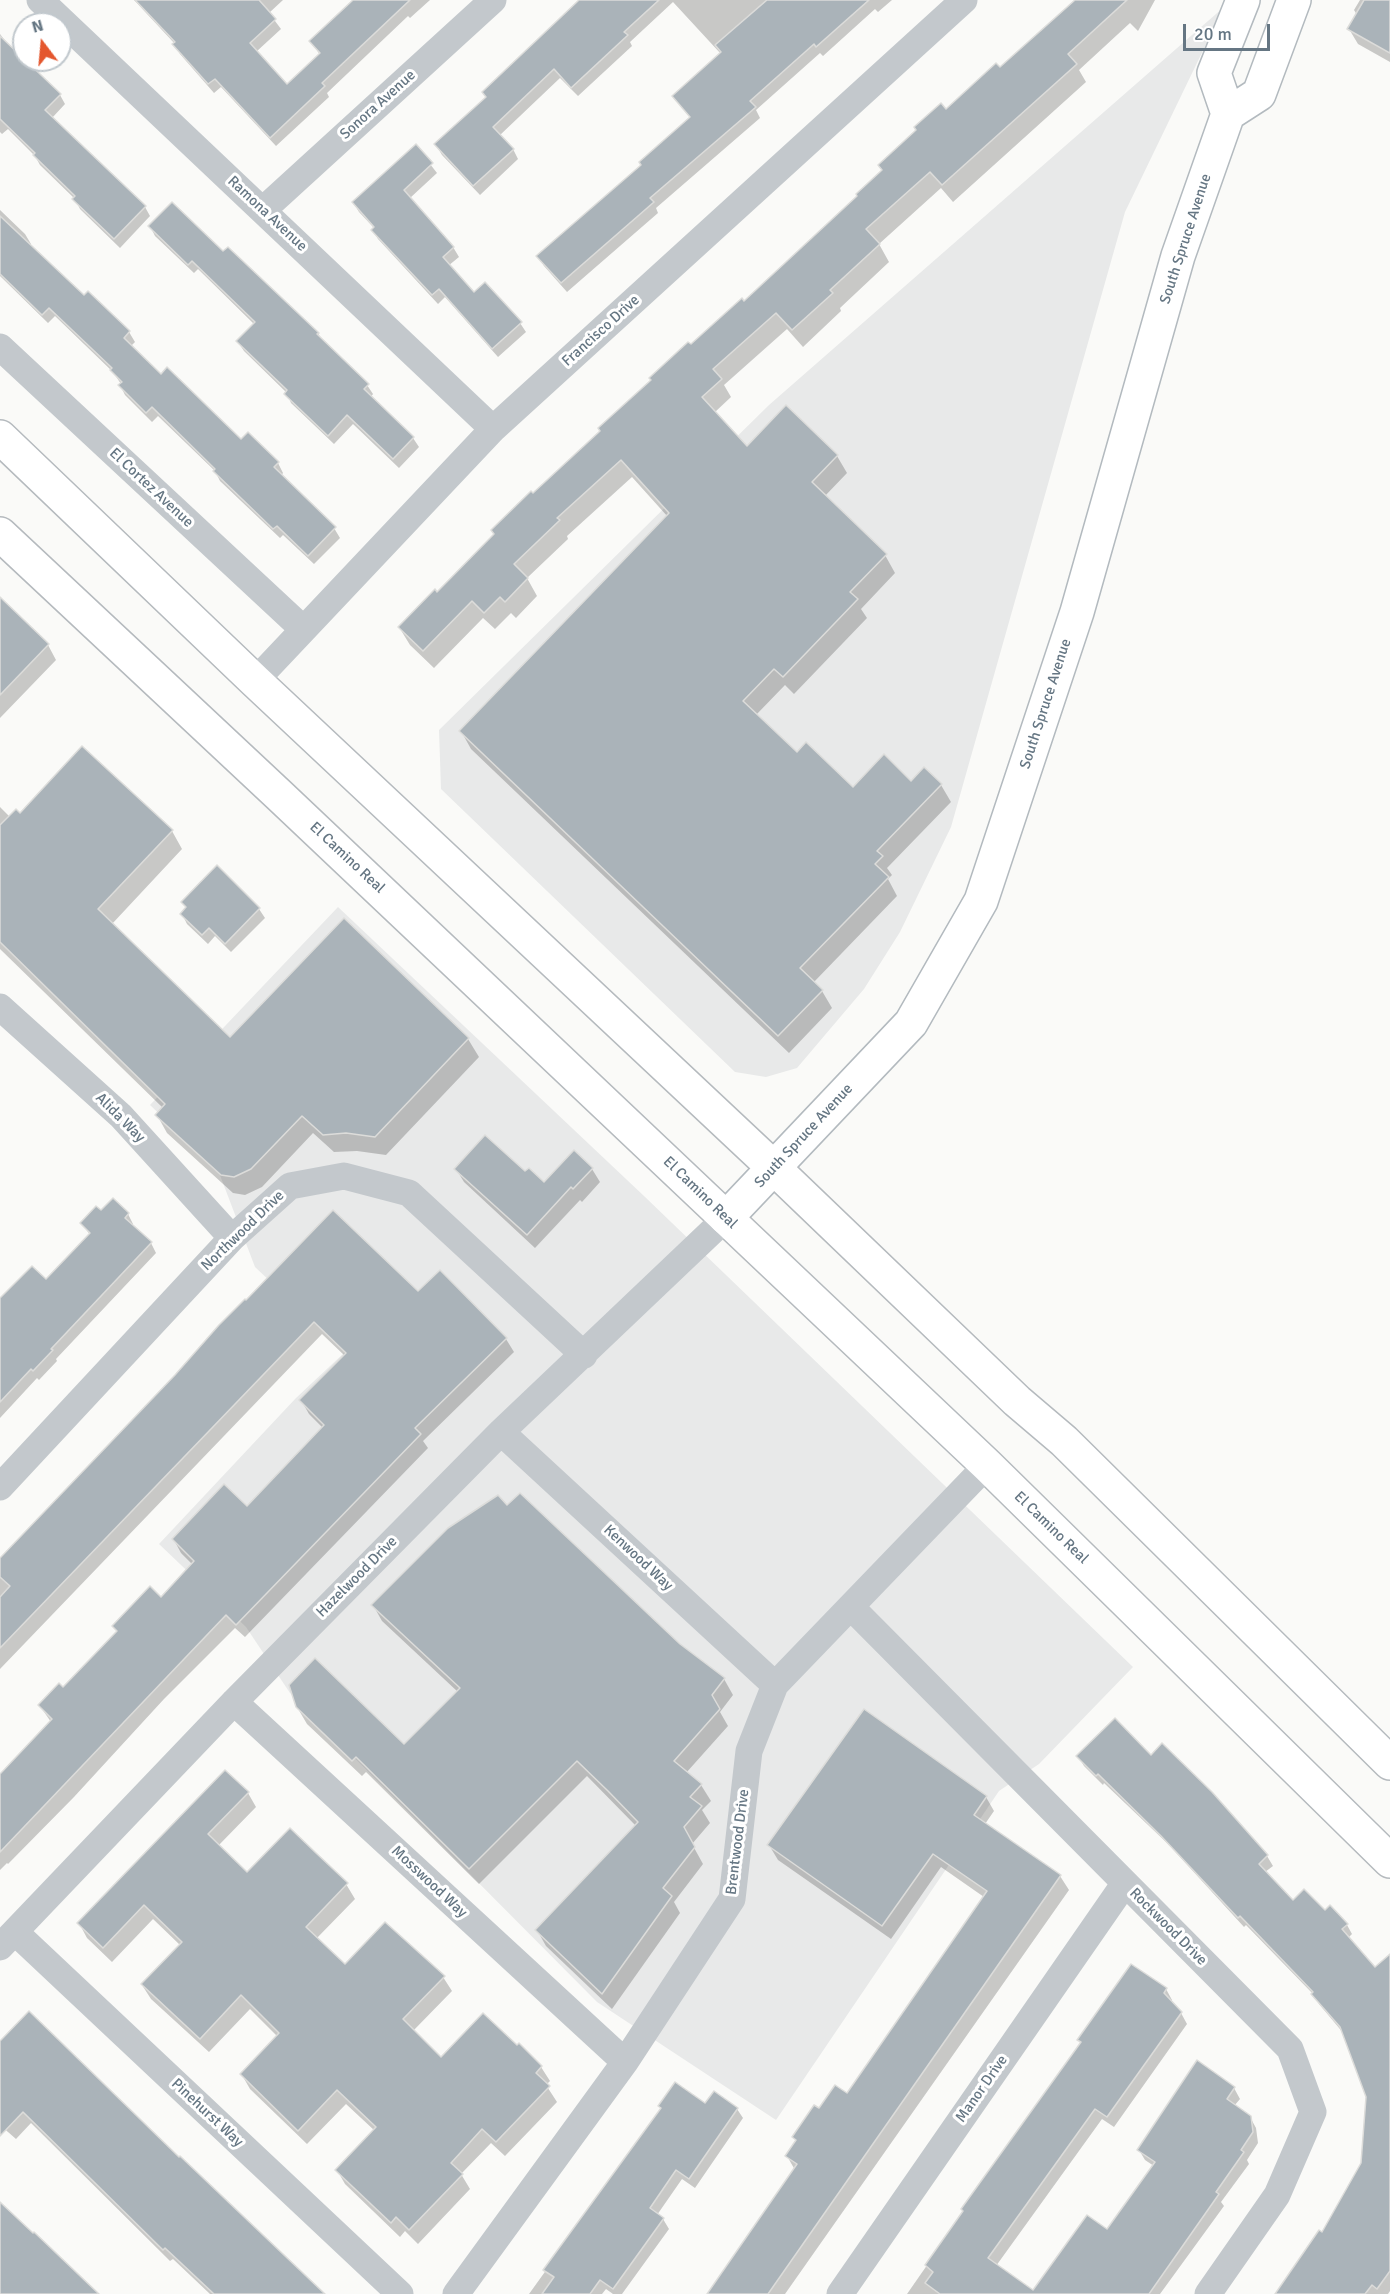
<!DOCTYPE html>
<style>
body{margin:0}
#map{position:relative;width:1390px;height:2294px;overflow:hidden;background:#fafaf8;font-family:Signika,sans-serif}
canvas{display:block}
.north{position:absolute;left:12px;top:12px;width:60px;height:60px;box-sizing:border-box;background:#fff;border:2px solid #c1c8cd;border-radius:50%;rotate:344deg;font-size:16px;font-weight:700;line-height:24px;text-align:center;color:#657683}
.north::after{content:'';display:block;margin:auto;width:21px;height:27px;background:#e4572e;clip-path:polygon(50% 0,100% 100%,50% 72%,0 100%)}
.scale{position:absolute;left:1183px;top:24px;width:87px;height:27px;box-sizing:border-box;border:3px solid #657683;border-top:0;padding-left:8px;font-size:18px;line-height:21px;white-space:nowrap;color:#657683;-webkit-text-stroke:4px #fff;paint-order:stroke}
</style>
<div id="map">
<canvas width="1390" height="2294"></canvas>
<div class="north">N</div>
<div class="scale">20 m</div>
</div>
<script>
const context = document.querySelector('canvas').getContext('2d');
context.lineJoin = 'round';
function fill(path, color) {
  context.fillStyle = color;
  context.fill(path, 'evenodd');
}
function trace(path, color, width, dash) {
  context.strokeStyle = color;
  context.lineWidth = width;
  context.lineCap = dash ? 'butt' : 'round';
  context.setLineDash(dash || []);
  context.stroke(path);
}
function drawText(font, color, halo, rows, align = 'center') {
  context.font = font + ' Signika,sans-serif';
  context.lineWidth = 6;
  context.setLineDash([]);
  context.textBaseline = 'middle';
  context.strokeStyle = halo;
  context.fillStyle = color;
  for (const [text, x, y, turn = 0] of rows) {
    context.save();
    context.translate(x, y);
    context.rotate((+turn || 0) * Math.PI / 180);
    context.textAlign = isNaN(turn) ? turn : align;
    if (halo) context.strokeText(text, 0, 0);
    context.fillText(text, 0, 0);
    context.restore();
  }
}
fill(new Path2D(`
 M 1224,7 L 1125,212 L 951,827 L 900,932 L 864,989 L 797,1068 L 766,1077 L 735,1072 L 441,789 L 439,730 L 769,405 Z
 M 338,907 L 644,1196 L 1133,1667 L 1039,1764 L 999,1791 L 776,2120 L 597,2002 L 290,1693 L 246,1627 L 159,1544 L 296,1398 L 345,1352 L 255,1267 L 218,1170 L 150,1105 Z`), '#e8e9e9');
fill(new Path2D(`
 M 134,0 L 283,0 L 269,13 L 281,29 L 256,52 L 287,86 L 320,55 L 311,41 L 363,0 L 430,0 L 410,18 L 408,16 L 327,93 L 329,97 L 276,146 L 221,87 L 214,93 L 180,54 L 175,44 Z
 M 584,0 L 892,0 L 878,12 L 875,9 L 823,56 L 820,53 L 756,110 L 760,118 L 656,208 L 658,213 L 567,292 L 544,266 L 538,256 L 643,166 L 691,118 L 674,96 L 721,54 L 673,2 L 630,42 L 632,46 L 578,96 L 560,78 L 499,136 L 513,149 L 518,159 L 480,195 L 442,155 L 436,145 L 486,98 L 483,93 Z
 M 1077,0 L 1155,0 L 1138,31 L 1130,23 L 1079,70 L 1086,82 L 953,202 L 941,188 L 879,244 L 889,262 L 840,308 L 841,311 L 803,347 L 787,329 L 724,385 L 731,397 L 714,413 L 747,448 L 786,407 L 837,456 L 847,473 L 824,497 L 885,555 L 895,573 L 861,609 L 867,618 L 794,694 L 785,685 L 756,715 L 797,754 L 853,789 L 911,783 L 941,785 L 951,802 L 887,868 L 892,875 L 888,879 L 897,896 L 813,983 L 822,991 L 832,1008 L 789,1053 L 471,749 L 461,731 L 668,517 L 632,477 L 567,536 L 568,539 L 527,578 L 537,596 L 516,618 L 511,613 L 495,629 L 483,618 L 434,668 L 410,645 L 399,627 L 437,594 L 533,495 L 691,346 L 744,303 L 859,196 L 946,111 L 1000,69 Z
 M 1360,0 L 1390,0 L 1390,62 L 1358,44 L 1349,29 L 1357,15 L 1354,10 Z
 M 0,34 L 13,51 L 60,95 L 65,104 L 52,118 L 145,207 L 150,216 L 120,248 L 80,209 L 75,199 L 40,165 L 35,156 L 8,129 L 2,134 L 0,132 Z
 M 416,146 L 437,173 L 410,198 L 453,247 L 459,257 L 448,266 L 474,294 L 520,323 L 526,332 L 498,357 L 445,297 L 438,304 L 378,239 L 373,230 L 374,228 L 359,212 L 353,202 Z
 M 0,210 L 25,234 L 31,244 L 29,245 L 84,297 L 88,293 L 129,332 L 135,342 L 131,346 L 161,376 L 241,441 L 248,435 L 278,463 L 283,473 L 281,476 L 334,528 L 340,538 L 314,564 L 283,535 L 280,538 L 220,481 L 215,471 L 158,416 L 152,422 L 125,395 L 120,385 L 121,384 L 113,372 L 55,316 L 48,323 L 0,276 Z
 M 150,226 L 223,253 L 318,333 L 322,341 L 367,385 L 373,394 L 371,397 L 413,438 L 419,447 L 399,468 L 353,424 L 334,444 L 291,403 L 287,393 L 244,351 L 238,342 L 255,325 L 198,269 L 194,273 L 155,236 Z
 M 0,600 L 48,645 L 56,660 L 0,718 Z
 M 0,807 L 10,817 L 20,815 L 172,831 L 182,849 L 112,924 L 230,1039 L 468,1039 L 479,1057 L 386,1155 L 357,1151 L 334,1152 L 313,1133 L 262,1187 L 245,1195 L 233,1193 L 167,1133 L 157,1115 L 163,1108 L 0,949 Z
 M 183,902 L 259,909 L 265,918 L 231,952 L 215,936 L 208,944 L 187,924 L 182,914 L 187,909 Z
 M 456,1169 L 525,1173 L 545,1184 L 592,1169 L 600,1182 L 582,1202 L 580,1200 L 535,1248 L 464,1182 Z
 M 101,1212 L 128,1214 L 133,1224 L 132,1226 L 151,1243 L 156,1253 L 56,1359 L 57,1361 L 39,1380 L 37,1378 L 0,1418 L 0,1301 L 46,1281 L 90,1235 L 82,1223 Z
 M 418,1293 L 506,1339 L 514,1352 L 423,1441 L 428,1448 L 245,1637 L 235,1628 L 164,1699 L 74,1797 L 8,1864 L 7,1863 L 0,1870 L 0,1776 L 51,1722 L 40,1706 L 63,1689 L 117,1632 L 114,1626 L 161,1599 L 193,1565 L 181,1553 L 174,1540 L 247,1508 L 323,1428 L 309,1414 L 301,1400 L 345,1356 L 322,1334 L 0,1669 L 0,1560 L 176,1376 L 220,1326 Z
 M 507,1507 L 724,1679 L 733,1695 L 720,1712 L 728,1726 L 686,1773 L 701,1785 L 711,1801 L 702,1810 L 710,1823 L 692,1844 L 703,1864 L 674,1902 L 680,1913 L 612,2009 L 546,1946 L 537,1930 L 636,1826 L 587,1776 L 479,1884 L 366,1772 L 362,1776 L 307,1724 L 297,1707 L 404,1746 L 458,1692 L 382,1621 L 373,1605 Z
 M 1078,1756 L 1151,1757 L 1211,1793 L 1267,1856 L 1273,1866 L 1265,1872 L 1293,1902 L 1325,1912 L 1347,1925 L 1352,1934 L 1348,1938 L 1375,1969 L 1390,1976 L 1390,2089 L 1319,2004 L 1314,1995 L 1246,1925 L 1244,1927 L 1169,1845 L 1104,1783 L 1103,1785 L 1084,1766 Z
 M 248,1793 L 256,1807 L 218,1846 L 247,1874 L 346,1884 L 355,1899 L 316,1939 L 345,1966 L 443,1977 L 452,1991 L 413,2031 L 441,2059 L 541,2067 L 550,2081 L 546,2085 L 557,2102 L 505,2156 L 491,2143 L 461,2174 L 470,2189 L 418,2244 L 405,2231 L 400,2237 L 345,2184 L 337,2170 L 375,2131 L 346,2104 L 307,2144 L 250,2089 L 242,2075 L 278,2037 L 250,2009 L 209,2052 L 151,1999 L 142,1985 L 180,1945 L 153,1919 L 112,1962 L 87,1938 L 79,1923 Z
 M 986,1797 L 994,1811 L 985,1824 L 1060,1876 L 1069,1890 L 785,2294 L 708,2294 L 795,2170 L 787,2156 L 796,2142 L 794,2137 L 819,2110 L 847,2095 L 984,1897 L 941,1867 L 891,1939 L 778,1860 L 769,1845 Z
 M 1166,1989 L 1172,2000 L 1171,2002 L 1181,2013 L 1187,2024 L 1114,2127 L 1102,2119 L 996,2266 L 1027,2294 L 907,2294 L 1081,2044 L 1078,2040 Z
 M 0,2043 L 179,2159 L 324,2294 L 210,2294 L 173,2259 L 170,2261 L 31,2123 L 16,2139 L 0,2125 Z
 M 1234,2088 L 1240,2099 L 1234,2106 L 1250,2117 L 1256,2128 L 1258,2143 L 1247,2160 L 1249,2164 L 1221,2202 L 1224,2206 L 1160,2294 L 1032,2294 L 1107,2231 L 1154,2166 L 1145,2160 L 1139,2150 Z
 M 1390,2102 L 1390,2291 L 1388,2294 L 1276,2294 L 1323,2235 L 1363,2164 Z
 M 706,2105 L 737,2109 L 743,2118 L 695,2188 L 682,2179 L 657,2215 L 663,2219 L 669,2229 L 622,2294 L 613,2294 L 606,2289 L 602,2294 L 529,2294 L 662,2109 Z`), '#0003');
const building = new Path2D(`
 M 135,0 L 259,0 L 276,19 L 250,43 L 287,84 L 320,53 L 309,41 L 353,0 L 410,0 L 322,83 L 325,86 L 270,138 L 215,79 L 208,84 L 172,44 L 175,42 Z
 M 579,0 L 659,0 L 624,32 L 628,35 L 571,88 L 554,69 L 493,127 L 514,149 L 473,186 L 434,144 L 486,97 L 482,92 Z
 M 767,0 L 869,0 L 816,47 L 814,44 L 750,101 L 756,107 L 650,198 L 654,202 L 561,283 L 536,256 L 641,165 L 639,162 L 690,117 L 672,96 L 721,52 L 715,45 Z
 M 1075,0 L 1127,0 L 1068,54 L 1077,64 L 942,185 L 930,172 L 866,229 L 880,244 L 830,290 L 833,293 L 792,330 L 776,313 L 713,369 L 722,379 L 702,397 L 747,446 L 786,405 L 838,455 L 812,482 L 887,554 L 850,592 L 858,599 L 783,677 L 774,669 L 743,701 L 797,752 L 806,742 L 853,787 L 884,754 L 911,781 L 924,767 L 942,784 L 877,851 L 883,856 L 875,864 L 889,877 L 800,968 L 823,990 L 778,1036 L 459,731 L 669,513 L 621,460 L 557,518 L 560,520 L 514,564 L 528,578 L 505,602 L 500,597 L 484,613 L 472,601 L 423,651 L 398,627 L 435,589 L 437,592 L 494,534 L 491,530 L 531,491 L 533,493 L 600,431 L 598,428 L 651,380 L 649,378 L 688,342 L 691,344 L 742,298 L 744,301 L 857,196 L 856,194 L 882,170 L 878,165 L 916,130 L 914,127 L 941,103 L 946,109 L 996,63 L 1000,67 Z
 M 1364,0 L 1390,0 L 1390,53 L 1347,29 Z
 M 0,36 L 61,94 L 45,110 L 146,206 L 114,239 L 72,199 L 75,196 L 33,155 L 35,153 L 0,119 Z
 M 416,144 L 433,163 L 404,190 L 454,247 L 443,257 L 474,292 L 485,282 L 522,322 L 492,349 L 439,289 L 432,295 L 371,230 L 374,227 L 352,202 Z
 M 172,202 L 223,251 L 228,247 L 319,333 L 317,334 L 369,384 L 364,389 L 414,437 L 393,459 L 347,415 L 328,436 L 284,394 L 287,390 L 236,341 L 255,322 L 192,261 L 188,265 L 148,226 Z
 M 0,216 L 84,295 L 88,291 L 130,331 L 124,338 L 161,374 L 167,367 L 241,439 L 248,432 L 279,462 L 274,467 L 336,527 L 308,556 L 277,526 L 273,529 L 213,471 L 215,469 L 152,407 L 146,413 L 118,385 L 122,382 L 110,370 L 112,368 L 49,308 L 42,315 L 0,274 Z
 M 0,597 L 49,644 L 0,695 Z
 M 82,746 L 173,830 L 98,909 L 230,1037 L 344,918 L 469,1038 L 375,1137 L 346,1133 L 323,1135 L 302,1116 L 251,1169 L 234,1177 L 221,1175 L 155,1115 L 165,1104 L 0,942 L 0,825 L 16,809 L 20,813 Z
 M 217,865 L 260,908 L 225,944 L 209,928 L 202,935 L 180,914 L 186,907 L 181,902 Z
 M 485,1135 L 525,1171 L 529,1168 L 544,1182 L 574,1150 L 593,1168 L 573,1189 L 571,1187 L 527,1235 L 454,1169 Z
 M 113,1198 L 129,1213 L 125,1218 L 152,1242 L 51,1349 L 53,1350 L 33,1371 L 31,1369 L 0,1402 L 0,1298 L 32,1266 L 46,1279 L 90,1233 L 80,1223 L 96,1206 L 101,1210 Z
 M 333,1210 L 418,1291 L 440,1270 L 507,1338 L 415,1428 L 421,1434 L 236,1625 L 226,1615 L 0,1852 L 0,1774 L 52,1719 L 38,1705 L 59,1683 L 63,1687 L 117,1631 L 112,1626 L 150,1586 L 161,1597 L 194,1561 L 172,1539 L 224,1484 L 247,1506 L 324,1425 L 299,1400 L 346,1353 L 314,1322 L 0,1648 L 0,1597 L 10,1586 L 0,1577 L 0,1558 L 175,1375 L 219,1325 L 245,1299 L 246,1300 Z
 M 520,1493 L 680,1644 L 725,1678 L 712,1695 L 720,1709 L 674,1761 L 702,1784 L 690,1797 L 702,1806 L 684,1827 L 695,1847 L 663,1888 L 672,1896 L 602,1994 L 535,1930 L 638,1822 L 608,1791 L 577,1761 L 469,1869 L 356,1757 L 352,1761 L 296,1707 L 289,1685 L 315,1658 L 404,1744 L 460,1688 L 371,1605 L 448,1528 L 498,1495 L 507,1505 Z
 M 864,1709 L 987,1796 L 974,1815 L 1061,1875 L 768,2294 L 707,2294 L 797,2164 L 785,2156 L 796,2140 L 792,2137 L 814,2105 L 819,2108 L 835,2085 L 847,2093 L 987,1891 L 933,1854 L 882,1926 L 767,1845 Z
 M 1115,1718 L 1151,1755 L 1162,1743 L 1212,1792 L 1268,1855 L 1259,1864 L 1293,1900 L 1304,1889 L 1325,1910 L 1330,1905 L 1348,1924 L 1342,1929 L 1375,1967 L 1390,1954 L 1390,2271 L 1377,2289 L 1372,2285 L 1365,2294 L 1275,2294 L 1319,2230 L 1322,2232 L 1361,2163 L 1366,2097 L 1340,2027 L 1311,1994 L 1313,1992 L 1240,1916 L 1238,1918 L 1161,1836 L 1098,1774 L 1096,1776 L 1076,1756 Z
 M 225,1770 L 249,1792 L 208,1834 L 247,1872 L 290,1828 L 316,1853 L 348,1883 L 306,1927 L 345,1964 L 385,1922 L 445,1976 L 403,2019 L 441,2057 L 483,2013 L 517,2045 L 519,2043 L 542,2066 L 536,2073 L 550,2086 L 496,2142 L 482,2129 L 451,2163 L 463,2174 L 409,2230 L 396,2217 L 391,2223 L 335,2170 L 376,2127 L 337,2090 L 298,2131 L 240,2074 L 279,2033 L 241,1995 L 200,2039 L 141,1984 L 182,1942 L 144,1905 L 103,1948 L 77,1923 Z
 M 1131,1964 L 1167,1988 L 1164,1993 L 1182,2012 L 1107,2117 L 1095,2109 L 988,2258 L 1033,2290 L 1087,2215 L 1107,2229 L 1155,2162 L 1137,2150 L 1197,2060 L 1235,2087 L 1227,2099 L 1251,2116 L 1253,2132 L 1241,2150 L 1244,2152 L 1216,2192 L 1219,2194 L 1149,2294 L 940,2294 L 925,2283 L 933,2272 L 925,2265 L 963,2211 L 961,2209 L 1081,2042 L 1077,2040 Z
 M 29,2011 L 179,2157 L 180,2156 L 325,2294 L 214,2294 L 165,2248 L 163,2250 L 23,2112 L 0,2136 L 0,2041 Z
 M 675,2082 L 705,2103 L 714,2091 L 738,2108 L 689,2179 L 676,2170 L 650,2208 L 664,2218 L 613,2289 L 600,2280 L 590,2294 L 542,2294 L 554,2277 L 543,2270 L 661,2108 L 658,2106 Z
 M 0,2202 L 33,2233 L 34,2232 L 99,2294 L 0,2294 Z`);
fill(building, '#aab3b9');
trace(building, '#dcdcda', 1.5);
const secondary = new Path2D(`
 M 1228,114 L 1214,73 L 1243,0
 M 726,1218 L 911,1023 L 981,901 L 1077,612 L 1178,256 L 1228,114 L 1259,94 L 1294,0`);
const primary = new Path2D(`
 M 0,437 L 255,681 L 774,1168 L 1017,1401 L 1064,1441 L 1390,1763
 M 0,534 L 279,795 L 987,1465 L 1390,1861`);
trace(secondary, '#b3babf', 36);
trace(primary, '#b5babe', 36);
trace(new Path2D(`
 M 40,0 L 493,429
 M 263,210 L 493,0
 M 0,347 L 303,629
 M 255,681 L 493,429 L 964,0
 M 0,1007 L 121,1116 L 232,1238
 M 501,1432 L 775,1685
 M 0,1487 L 232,1238 L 290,1186 L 344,1176 L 409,1193 L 584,1355
 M 851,1607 L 1290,2049 L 1313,2112 L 1277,2195 L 1208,2294
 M 234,1702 L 625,2062
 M 15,1932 L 400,2294
 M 0,1947 L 234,1702 L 501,1432 L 726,1218
 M 456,2294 L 625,2062 L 732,1899 L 749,1751 L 775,1685 L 987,1465
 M 840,2294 L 1125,1883`), '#c3c8cc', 27);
trace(secondary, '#fff', 33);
trace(primary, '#fff', 33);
drawText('15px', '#657683', '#fff', [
 ["Sonora Avenue",378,105,-42],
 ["Ramona Avenue",267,214,43],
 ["South Spruce Avenue",1186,239,-72],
 ["Francisco Drive",601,331,-42],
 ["El Cortez Avenue",151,488,43],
 ["South Spruce Avenue",1046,704,-72],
 ["El Camino Real",347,858,43],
 ["Alida Way",120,1118,45],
 ["South Spruce Avenue",804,1136,-47],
 ["El Camino Real",700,1193,44],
 ["Northwood Drive",243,1231,-44],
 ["El Camino Real",1051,1528,44],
 ["Kenwood Way",638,1558,43],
 ["Hazelwood Drive",357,1577,-45],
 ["Brentwood Drive",738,1842,-83],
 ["Mosswood Way",429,1882,43],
 ["Rockwood Drive",1168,1927,45],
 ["Manor Drive",982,2089,-55],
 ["Pinehurst Way",207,2113,43]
]);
</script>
